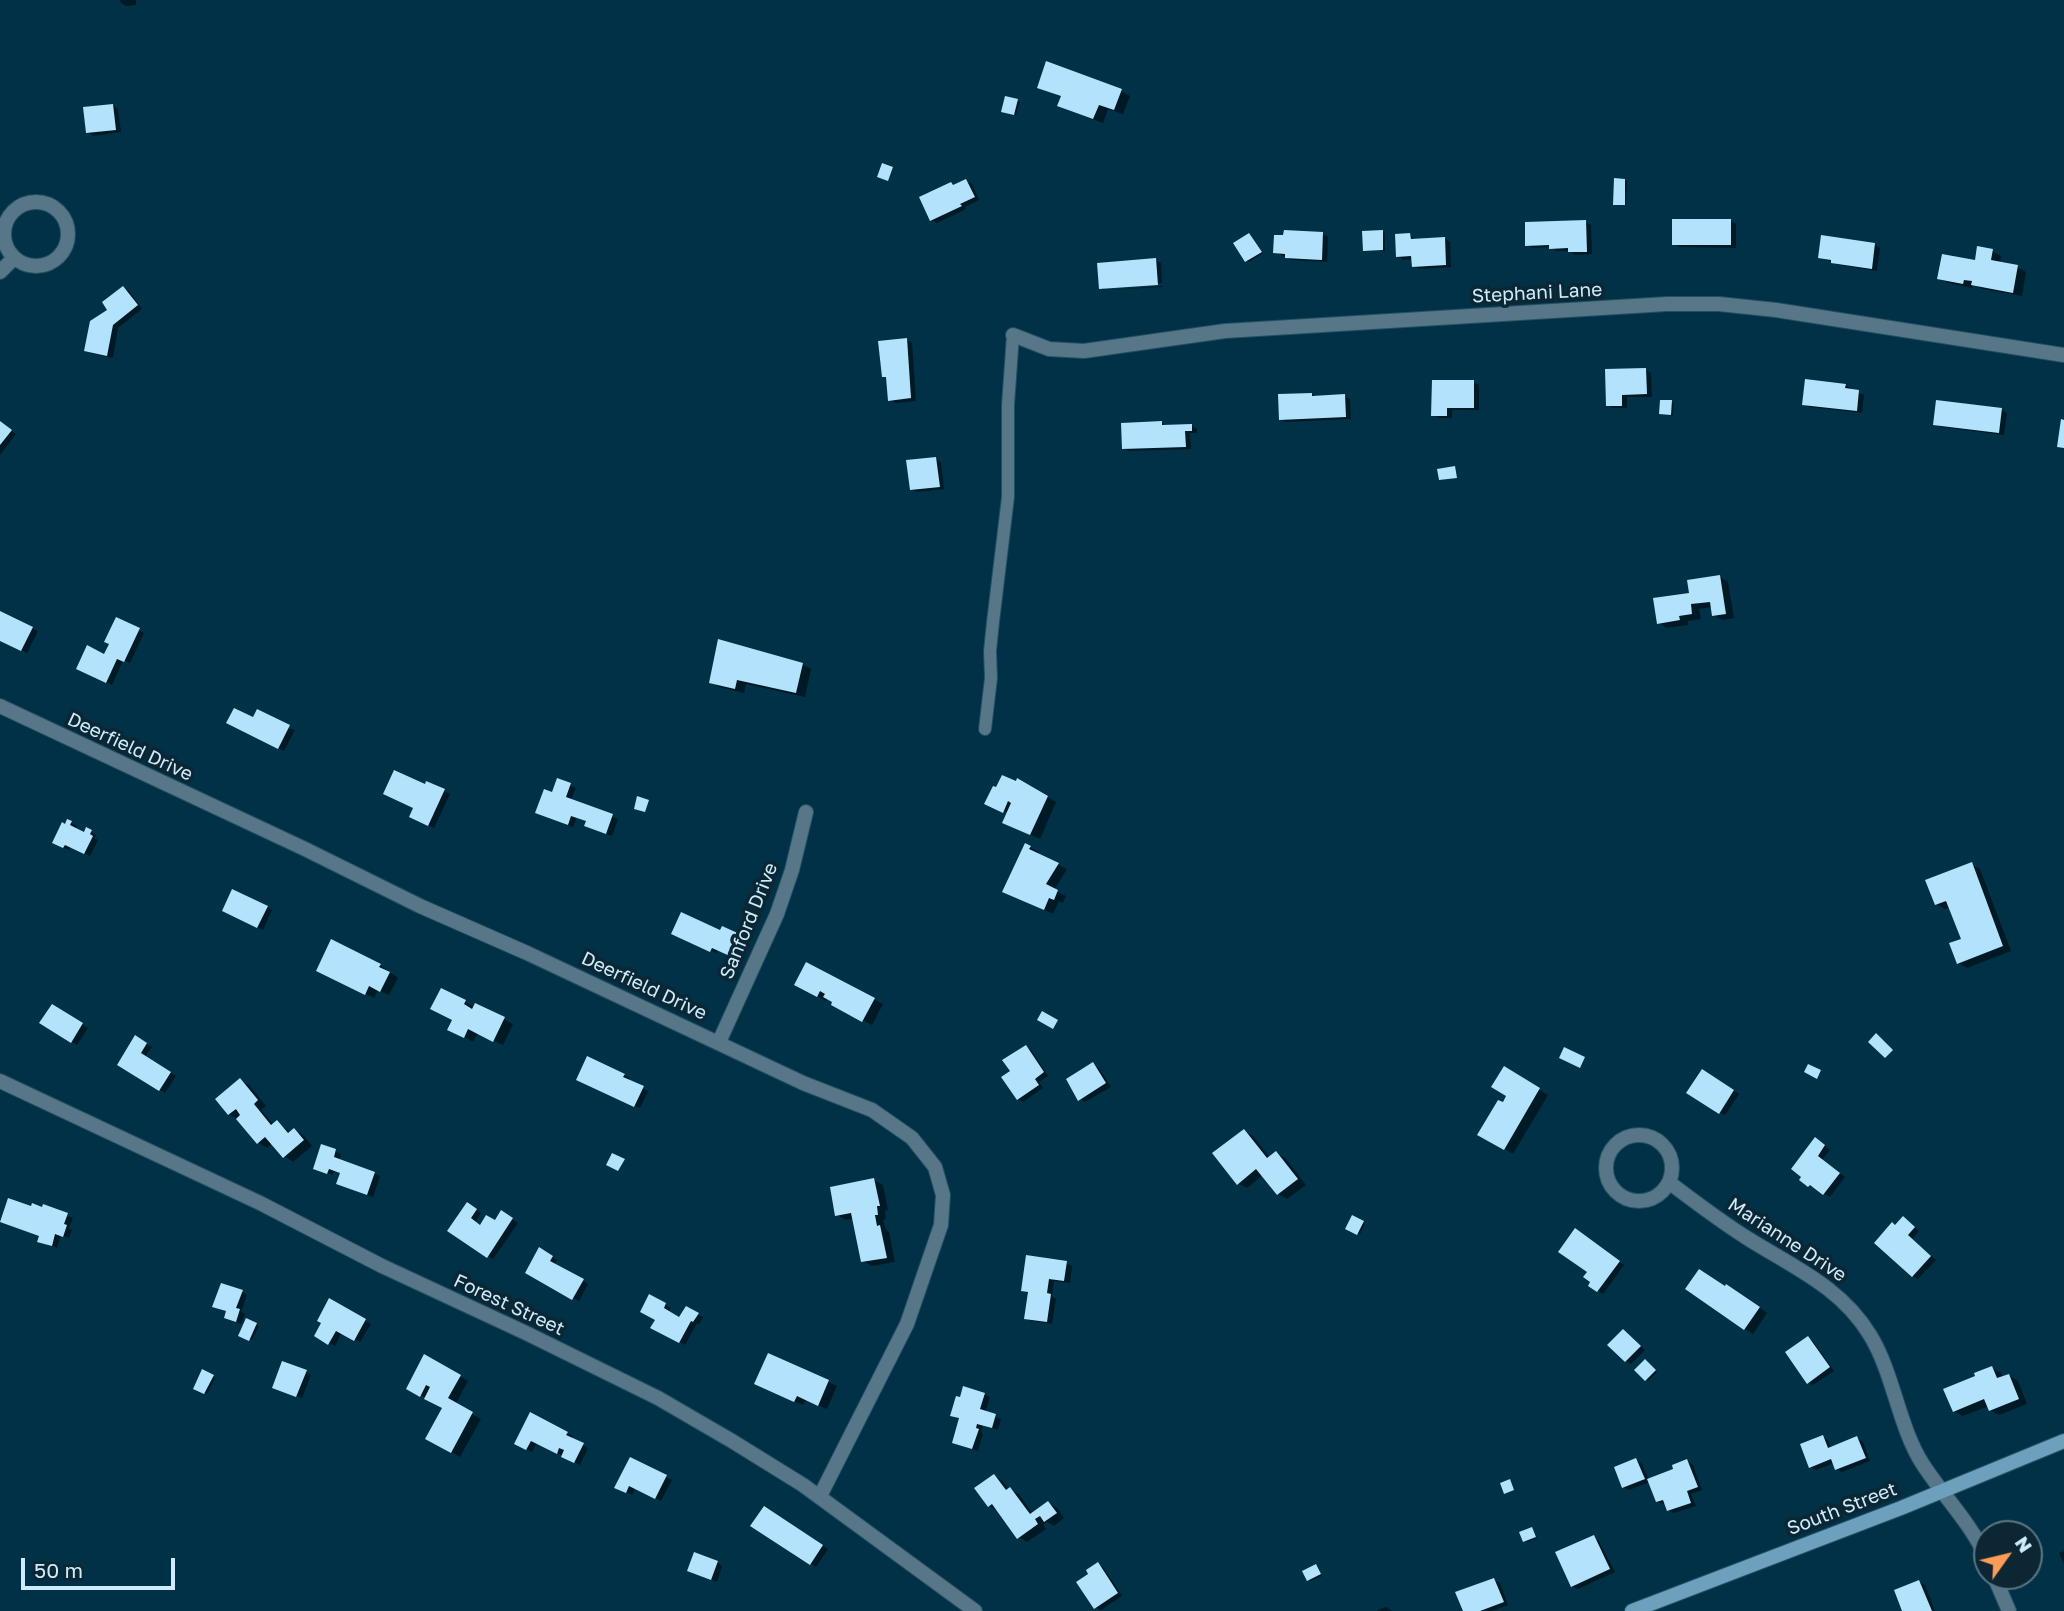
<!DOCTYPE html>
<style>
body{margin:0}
#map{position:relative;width:2064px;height:1611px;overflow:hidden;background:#013146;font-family:"Golos Text",sans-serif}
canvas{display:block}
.north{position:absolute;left:1973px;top:1520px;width:70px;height:70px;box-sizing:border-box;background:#0c2633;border:2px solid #5a7584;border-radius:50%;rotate:56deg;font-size:19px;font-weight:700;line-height:28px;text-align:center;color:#ceecfe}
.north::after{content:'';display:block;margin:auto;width:24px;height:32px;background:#fe9b58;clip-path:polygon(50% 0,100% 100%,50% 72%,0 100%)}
.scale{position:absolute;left:21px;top:1558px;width:154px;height:32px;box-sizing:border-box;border:4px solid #ceecfe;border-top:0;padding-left:9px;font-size:21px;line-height:24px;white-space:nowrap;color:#ceecfe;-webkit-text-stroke:5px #0c2633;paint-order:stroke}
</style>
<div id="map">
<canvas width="2064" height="1611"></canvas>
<div class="north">N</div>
<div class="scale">50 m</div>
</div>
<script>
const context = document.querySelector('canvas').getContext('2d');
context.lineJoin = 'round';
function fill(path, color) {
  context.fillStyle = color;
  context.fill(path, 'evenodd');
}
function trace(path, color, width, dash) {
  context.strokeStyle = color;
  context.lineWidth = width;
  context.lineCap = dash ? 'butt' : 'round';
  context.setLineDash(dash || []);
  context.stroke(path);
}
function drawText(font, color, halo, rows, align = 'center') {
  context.font = font + ' "Golos Text",sans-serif';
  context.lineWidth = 7;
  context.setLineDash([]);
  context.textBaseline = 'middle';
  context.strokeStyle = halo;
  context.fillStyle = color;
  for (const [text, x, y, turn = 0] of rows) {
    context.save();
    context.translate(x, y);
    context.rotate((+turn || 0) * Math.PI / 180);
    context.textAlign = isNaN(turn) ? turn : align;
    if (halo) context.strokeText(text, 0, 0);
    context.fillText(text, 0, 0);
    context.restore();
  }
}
fill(new Path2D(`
 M 120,0 L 136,0 L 136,5 L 126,6 L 121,3 Z
 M 1039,87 L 1121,91 L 1130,96 L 1123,114 L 1108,109 L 1103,123 L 1068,110 L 1059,105 L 1062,97 Z
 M 1006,98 L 1020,102 L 1016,115 L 1005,112 Z
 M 113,105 L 118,109 L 121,132 L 93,136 L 88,132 Z
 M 1625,180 L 1627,182 L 1626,205 L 1617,205 Z
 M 966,181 L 972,184 L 979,200 L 965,207 L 966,209 L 937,223 L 931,220 L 955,186 Z
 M 1731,221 L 1736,224 L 1736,248 L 1680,247 L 1674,244 Z
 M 1585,222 L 1591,225 L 1592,254 L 1575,255 L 1570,251 L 1556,251 L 1551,247 L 1533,248 L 1527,245 Z
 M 1382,232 L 1385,233 L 1385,251 L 1364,250 Z
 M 1322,234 L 1328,237 L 1327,262 L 1292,260 L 1275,252 Z
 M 1249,235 L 1263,253 L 1249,262 L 1246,261 Z
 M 1410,235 L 1416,240 L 1444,238 L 1450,242 L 1451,267 L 1419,269 L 1413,266 L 1413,259 L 1403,260 L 1398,256 Z
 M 1875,245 L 1880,248 L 1877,271 L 1839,265 L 1820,257 Z
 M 1992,251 L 2001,256 L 2000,264 L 2017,267 L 2026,272 L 2022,296 L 1982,289 L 1973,284 L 1972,288 L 1948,283 L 1939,278 L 1976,262 Z
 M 1155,260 L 1161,263 L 1162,283 L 1104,287 L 1104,290 L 1101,288 Z
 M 1163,286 L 1163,287 L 1105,290 Z
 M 123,288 L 129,291 L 142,309 L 118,328 L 113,358 L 91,353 L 86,350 Z
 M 907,340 L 912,343 L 916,401 L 896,403 L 890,400 L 888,378 L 884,376 Z
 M 1646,370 L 1651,373 L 1652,397 L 1627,397 L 1627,408 L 1613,408 L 1608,405 Z
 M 1473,382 L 1479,385 L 1479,410 L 1452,410 L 1452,418 L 1439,418 L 1433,415 Z
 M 1845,385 L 1851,388 L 1851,391 L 1864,395 L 1862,413 L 1809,407 L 1804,404 Z
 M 1312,394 L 1317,397 L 1344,396 L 1350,399 L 1351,419 L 1286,422 L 1280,419 Z
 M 1672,402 L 1674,403 L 1673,416 L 1661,413 Z
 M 2001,410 L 2007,413 L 2004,435 L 1941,427 L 1935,424 Z
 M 0,422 L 16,434 L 0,455 Z
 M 1162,423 L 1168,427 L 1192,426 L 1197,429 L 1197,433 L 1190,433 L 1191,449 L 1129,451 L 1123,448 Z
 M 936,459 L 941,462 L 944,489 L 917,492 L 911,489 Z
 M 1719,576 L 1728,582 L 1734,618 L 1722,620 L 1713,615 L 1712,607 L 1699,609 L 1701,619 L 1688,621 L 1688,625 L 1667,628 L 1658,623 L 1691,594 Z
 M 0,613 L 38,631 L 27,653 L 0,640 Z
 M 139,630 L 144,633 L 130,663 L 123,660 L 112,685 L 83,671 Z
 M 802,664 L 811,669 L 805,697 L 746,684 L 744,693 L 719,687 L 711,682 Z
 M 253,719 L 295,730 L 284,751 L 234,726 Z
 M 558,780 L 576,788 L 571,800 L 618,819 L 612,836 L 592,829 L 588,821 L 577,817 L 573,827 L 542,815 Z
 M 1018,780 L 1056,802 L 1040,839 L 1013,827 L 1008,813 L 997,807 Z
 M 427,783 L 450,794 L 434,828 L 416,820 Z
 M 68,821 L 77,826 L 75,830 L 84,834 L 87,829 L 96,835 L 94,838 L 98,840 L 90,856 L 71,847 L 69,850 L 59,846 Z
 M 1026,845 L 1039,852 L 1037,855 L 1067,869 L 1054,890 L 1066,896 L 1063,903 L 1059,901 L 1053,914 L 1013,896 Z
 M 1971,864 L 1980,869 L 2011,951 L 1967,968 L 1958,963 L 1963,940 L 1951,907 L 1945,909 L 1936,904 Z
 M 267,907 L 272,910 L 263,930 L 229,914 Z
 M 723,928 L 747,940 L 738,959 L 718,949 L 716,953 L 679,936 L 721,933 Z
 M 807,964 L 883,1004 L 872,1025 L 833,1004 L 834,1002 L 828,998 L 826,1001 L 797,984 Z
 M 380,965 L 398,978 L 389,995 L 378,990 L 374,998 L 327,975 Z
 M 465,1002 L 475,1007 L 476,1005 L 513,1024 L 503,1045 L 478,1033 L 473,1042 L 450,1029 Z
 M 52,1006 L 88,1028 L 77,1045 L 42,1023 Z
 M 136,1038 L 152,1047 L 145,1057 L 176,1076 L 165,1093 L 119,1064 Z
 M 1026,1047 L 1031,1050 L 1048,1076 L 1039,1082 L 1043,1088 L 1023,1102 L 1018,1099 L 1012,1072 Z
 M 588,1059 L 624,1075 L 630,1078 L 628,1081 L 648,1091 L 640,1108 L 584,1082 Z
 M 1093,1064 L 1099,1068 L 1111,1087 L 1085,1102 L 1080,1099 Z
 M 1504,1069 L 1548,1095 L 1513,1154 L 1480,1134 L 1509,1095 Z
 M 1703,1071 L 1739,1094 L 1725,1115 L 1689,1093 Z
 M 240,1080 L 249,1085 L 266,1106 L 261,1110 L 274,1125 L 277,1122 L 291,1133 L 294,1130 L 303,1135 L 312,1146 L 293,1162 L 284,1156 L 273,1143 L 267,1148 L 259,1143 L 239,1120 L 229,1114 Z
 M 1244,1131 L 1253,1136 L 1270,1158 L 1276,1153 L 1285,1158 L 1306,1185 L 1287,1199 L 1278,1194 L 1263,1175 L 1247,1188 L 1238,1183 Z
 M 1821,1142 L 1830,1150 L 1822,1160 L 1845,1177 L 1830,1197 L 1801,1180 Z
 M 323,1146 L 341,1154 L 339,1161 L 380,1176 L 373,1197 L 343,1186 L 341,1173 L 334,1171 L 333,1175 L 321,1171 Z
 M 874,1180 L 883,1185 L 888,1210 L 885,1211 L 886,1219 L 883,1220 L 886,1230 L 889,1232 L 895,1262 L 872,1266 L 863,1261 L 854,1218 L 846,1220 L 837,1215 Z
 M 467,1204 L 481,1213 L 475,1223 L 481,1226 L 495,1222 L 502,1212 L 518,1223 L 493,1259 L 450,1230 Z
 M 44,1206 L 73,1218 L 69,1228 L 72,1230 L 69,1238 L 61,1235 L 57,1248 L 39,1241 L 41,1236 L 32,1208 L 43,1209 Z
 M 1353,1217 L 1365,1224 L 1360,1234 L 1347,1228 Z
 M 1909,1222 L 1919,1231 L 1912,1239 L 1936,1260 L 1918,1279 L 1913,1276 L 1896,1227 Z
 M 1581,1234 L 1624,1265 L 1603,1294 L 1590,1285 L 1593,1282 Z
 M 539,1250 L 557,1260 L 554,1265 L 588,1284 L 579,1301 L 527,1272 Z
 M 1066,1263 L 1072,1266 L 1070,1283 L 1054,1281 L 1052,1296 L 1056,1299 L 1052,1324 L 1032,1321 L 1026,1318 L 1029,1294 L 1023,1290 Z
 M 1726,1288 L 1736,1291 L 1767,1313 L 1753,1334 L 1745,1329 Z
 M 242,1292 L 247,1295 L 241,1312 L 245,1314 L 241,1324 L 226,1317 L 228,1312 L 220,1309 Z
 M 650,1296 L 671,1308 L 668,1312 L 680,1319 L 686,1308 L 703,1317 L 699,1324 L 697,1323 L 685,1345 L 653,1327 L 657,1320 Z
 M 330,1301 L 371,1324 L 360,1342 L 342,1332 L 335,1346 L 316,1336 Z
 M 247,1320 L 259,1326 L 252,1340 L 240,1335 Z
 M 1623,1331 L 1645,1350 L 1631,1364 L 1626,1361 Z
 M 1808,1338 L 1813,1341 L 1834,1371 L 1813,1385 L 1808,1382 Z
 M 769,1355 L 837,1386 L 827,1409 L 806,1400 L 803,1405 L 765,1389 Z
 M 425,1357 L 468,1381 L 455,1405 L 481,1419 L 460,1457 L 427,1438 L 444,1408 L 408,1388 Z
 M 1648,1363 L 1657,1372 L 1648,1381 L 1637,1370 Z
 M 1992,1368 L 2001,1373 L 2003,1378 L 2009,1375 L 2018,1381 L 2027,1404 L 1999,1415 L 1990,1410 L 1989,1406 L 1963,1416 L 1954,1411 L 1977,1377 Z
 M 203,1372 L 215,1378 L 207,1394 L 195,1388 Z
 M 306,1372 L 311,1375 L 302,1398 L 279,1390 Z
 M 984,1394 L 990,1397 L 985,1413 L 1001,1419 L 998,1430 L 983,1425 L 981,1432 L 983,1434 L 978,1451 L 954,1442 L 961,1419 L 953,1415 L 961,1399 Z
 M 531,1415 L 573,1436 L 571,1439 L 588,1448 L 580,1465 L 537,1442 L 532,1452 L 516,1443 Z
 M 1823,1437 L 1828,1440 L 1831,1448 L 1857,1438 L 1863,1442 L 1870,1461 L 1842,1472 L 1837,1469 L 1834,1463 L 1816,1470 L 1810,1467 Z
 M 631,1459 L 672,1480 L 661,1501 L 635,1488 L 632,1495 L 617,1487 Z
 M 1636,1460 L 1642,1464 L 1649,1480 L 1675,1470 L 1687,1461 L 1693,1465 L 1702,1490 L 1691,1494 L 1696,1506 L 1674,1513 L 1669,1510 L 1666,1503 L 1663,1504 L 1657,1501 L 1650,1482 L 1629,1490 L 1623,1487 Z
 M 994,1476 L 1003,1481 L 1009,1490 L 1019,1494 L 1033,1514 L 1048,1503 L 1057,1508 L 1064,1518 L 1054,1526 L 1047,1522 L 1043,1525 L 1046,1529 L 1027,1542 L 1019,1537 L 998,1511 L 989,1506 Z
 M 764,1508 L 828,1549 L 816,1567 L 753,1526 Z
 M 1532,1529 L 1537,1538 L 1527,1542 L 1525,1541 Z
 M 1593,1537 L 1599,1541 L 1615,1572 L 1578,1589 L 1572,1586 Z
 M 2064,1551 L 2064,1565 L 2059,1553 Z
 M 717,1562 L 722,1566 L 717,1582 L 689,1571 Z
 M 1098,1564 L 1103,1567 L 1122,1596 L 1101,1610 L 1095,1607 L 1091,1575 Z
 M 1316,1566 L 1322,1576 L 1311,1581 L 1308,1580 Z
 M 1494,1580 L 1500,1583 L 1508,1605 L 1492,1611 L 1465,1611 Z
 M 1919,1582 L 1925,1585 L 1935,1611 L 1904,1611 Z
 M 1386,1607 L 1392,1611 L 1378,1611 L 1377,1610 Z`), '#0007');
fill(new Path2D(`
 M 1046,61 L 1122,89 L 1114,110 L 1099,105 L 1093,119 L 1057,106 L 1061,96 L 1037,88 Z
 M 1005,96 L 1018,99 L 1014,115 L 1001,112 Z
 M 113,104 L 116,130 L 86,133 L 83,107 Z
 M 882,163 L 893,167 L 888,181 L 877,177 Z
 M 1614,178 L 1625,179 L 1625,205 L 1613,205 Z
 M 966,179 L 975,197 L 960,204 L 962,206 L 930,221 L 919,197 L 951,182 L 953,185 Z
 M 1672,219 L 1731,219 L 1731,245 L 1672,245 Z
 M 1586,220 L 1587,252 L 1568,252 L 1568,248 L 1549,249 L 1549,245 L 1525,246 L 1525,222 Z
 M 1284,230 L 1323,232 L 1322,260 L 1285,258 L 1285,254 L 1273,253 L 1274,235 L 1283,235 Z
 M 1383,230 L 1383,250 L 1363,251 L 1362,231 Z
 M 1249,233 L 1262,252 L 1245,262 L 1233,243 Z
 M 1410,233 L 1411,239 L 1445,237 L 1446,265 L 1412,267 L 1411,256 L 1396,257 L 1395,234 Z
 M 1821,235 L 1875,243 L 1872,269 L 1831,263 L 1831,260 L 1818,258 Z
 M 1977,246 L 1993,249 L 1991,260 L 2018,265 L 2013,293 L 1971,285 L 1972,281 L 1964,280 L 1963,284 L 1937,279 L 1942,254 L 1975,260 Z
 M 1156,258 L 1158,285 L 1099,289 L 1097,263 Z
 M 123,286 L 138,305 L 113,325 L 107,356 L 84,351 L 90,321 L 107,310 L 102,302 Z
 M 907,338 L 911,398 L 888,401 L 886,377 L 882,377 L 878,341 Z
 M 1646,368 L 1647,394 L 1622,395 L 1622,406 L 1606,406 L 1605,369 Z
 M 1805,379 L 1846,384 L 1845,388 L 1859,390 L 1857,411 L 1802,405 Z
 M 1432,380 L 1474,380 L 1474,408 L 1447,408 L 1447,416 L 1431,416 Z
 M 1312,393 L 1312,396 L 1345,394 L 1346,417 L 1279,420 L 1278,394 Z
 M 1660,400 L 1672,400 L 1671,415 L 1659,414 Z
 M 1936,400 L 2002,408 L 1999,433 L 1933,425 Z
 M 2061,419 L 2064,420 L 2064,448 L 2057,447 Z
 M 0,421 L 12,430 L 0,445 Z
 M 1162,421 L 1162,425 L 1192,424 L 1192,431 L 1185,431 L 1186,447 L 1122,449 L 1121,423 Z
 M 936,457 L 940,487 L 910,490 L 906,460 Z
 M 1455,466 L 1457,478 L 1439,480 L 1437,469 Z
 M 1720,575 L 1726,614 L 1712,616 L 1710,602 L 1691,604 L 1692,614 L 1679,616 L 1680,620 L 1657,624 L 1653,598 L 1689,593 L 1687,580 Z
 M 0,611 L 33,627 L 21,651 L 0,641 Z
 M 116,617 L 140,628 L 124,662 L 117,659 L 106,683 L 76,669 L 87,645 L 104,654 L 109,644 L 104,642 Z
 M 718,639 L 803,663 L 796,693 L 737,680 L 735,689 L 709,683 Z
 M 234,708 L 253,717 L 257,709 L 290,725 L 278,749 L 226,723 Z
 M 394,770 L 425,784 L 426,781 L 445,789 L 428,826 L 409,817 L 413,808 L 383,794 Z
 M 1002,775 L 1016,781 L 1017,778 L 1048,796 L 1030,835 L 1002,823 L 1011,803 L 1008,801 L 1003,813 L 984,804 L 993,786 L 996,787 Z
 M 557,778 L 571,783 L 566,797 L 613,814 L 606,834 L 584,826 L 586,821 L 571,816 L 568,825 L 535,813 L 544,789 L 552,792 Z
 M 637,796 L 649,800 L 645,812 L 634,809 Z
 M 67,819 L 72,821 L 70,825 L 84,832 L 86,827 L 92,830 L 90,834 L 93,836 L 84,854 L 65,845 L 63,848 L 52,843 L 62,822 L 65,824 Z
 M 1025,843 L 1031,846 L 1029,849 L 1059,863 L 1046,884 L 1058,890 L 1054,900 L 1049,898 L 1044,910 L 1002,892 Z
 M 1972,862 L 2003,946 L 1957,964 L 1949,943 L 1961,939 L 1946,901 L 1935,905 L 1925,880 Z
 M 232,889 L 268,906 L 257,928 L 222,911 Z
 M 681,912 L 720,930 L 722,926 L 742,935 L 732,957 L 712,948 L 710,952 L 671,934 Z
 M 331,939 L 381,964 L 379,967 L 390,972 L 380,992 L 369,986 L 365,995 L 316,971 Z
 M 806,962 L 875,998 L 862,1022 L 831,1005 L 832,1002 L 823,997 L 825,994 L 820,991 L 817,997 L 794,985 Z
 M 441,988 L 466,1000 L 464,1004 L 472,1009 L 475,1003 L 505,1017 L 493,1042 L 468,1029 L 464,1038 L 447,1030 L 452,1020 L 430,1009 Z
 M 52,1004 L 83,1023 L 71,1043 L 39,1023 Z
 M 1042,1011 L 1058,1020 L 1053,1029 L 1037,1020 Z
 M 1876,1033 L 1893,1050 L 1885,1058 L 1868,1042 Z
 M 135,1035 L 147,1043 L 141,1053 L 171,1072 L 159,1091 L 117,1065 Z
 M 1026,1045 L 1044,1072 L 1035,1079 L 1039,1085 L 1017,1100 L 1001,1077 L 1010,1071 L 1002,1060 Z
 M 1564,1047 L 1585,1057 L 1580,1068 L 1559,1058 Z
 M 587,1056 L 625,1074 L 623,1077 L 644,1086 L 634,1107 L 576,1080 Z
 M 1093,1062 L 1106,1083 L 1078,1101 L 1066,1079 Z
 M 1808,1064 L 1821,1070 L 1817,1079 L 1804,1072 Z
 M 1504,1066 L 1540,1088 L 1504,1150 L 1477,1135 L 1498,1100 L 1503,1102 L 1506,1096 L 1491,1087 Z
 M 1702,1069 L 1734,1090 L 1719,1114 L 1686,1093 Z
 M 240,1078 L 258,1100 L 254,1104 L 271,1125 L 277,1120 L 288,1133 L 294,1128 L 304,1140 L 283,1158 L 265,1137 L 257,1144 L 236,1119 L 240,1115 L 236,1109 L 228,1115 L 215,1099 Z
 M 1244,1129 L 1267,1158 L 1276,1151 L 1298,1179 L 1277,1195 L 1256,1169 L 1237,1185 L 1212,1153 Z
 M 1815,1137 L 1825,1145 L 1818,1156 L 1840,1173 L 1823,1195 L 1810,1185 L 1808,1187 L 1799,1180 L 1801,1177 L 1791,1169 Z
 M 321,1144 L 336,1149 L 334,1157 L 375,1172 L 367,1195 L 336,1184 L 340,1173 L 329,1169 L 327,1174 L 313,1169 Z
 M 612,1153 L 625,1159 L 618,1171 L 606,1165 Z
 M 874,1178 L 880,1206 L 877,1206 L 878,1215 L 875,1215 L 877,1226 L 880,1225 L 887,1258 L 861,1262 L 851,1213 L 835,1216 L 830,1187 Z
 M 8,1198 L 31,1206 L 32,1203 L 42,1207 L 43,1204 L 68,1213 L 64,1224 L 67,1225 L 63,1237 L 55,1234 L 52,1246 L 37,1242 L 39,1236 L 0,1222 Z
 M 467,1202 L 477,1209 L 471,1218 L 480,1225 L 486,1215 L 495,1220 L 501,1210 L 513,1218 L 487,1258 L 447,1231 Z
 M 1352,1215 L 1364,1221 L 1357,1235 L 1345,1229 Z
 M 1903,1216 L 1915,1227 L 1908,1235 L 1931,1256 L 1912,1277 L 1874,1243 L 1892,1222 L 1895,1225 Z
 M 1575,1228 L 1620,1261 L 1597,1292 L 1588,1286 L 1590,1282 L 1583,1277 L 1587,1272 L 1558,1252 Z
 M 539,1247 L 553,1256 L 550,1261 L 584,1279 L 572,1300 L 525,1273 Z
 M 1026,1255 L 1067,1261 L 1064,1281 L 1049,1279 L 1047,1293 L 1051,1294 L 1047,1322 L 1024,1319 L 1028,1292 L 1021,1291 Z
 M 1699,1269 L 1725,1286 L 1726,1284 L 1760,1307 L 1744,1330 L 1685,1289 Z
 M 221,1283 L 243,1290 L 236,1308 L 240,1309 L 236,1322 L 224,1318 L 226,1311 L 212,1307 Z
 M 649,1294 L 666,1303 L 664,1308 L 679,1317 L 686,1306 L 699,1313 L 693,1322 L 691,1321 L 679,1343 L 650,1328 L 655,1320 L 640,1312 Z
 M 329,1298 L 366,1319 L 354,1341 L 336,1331 L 328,1345 L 314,1336 L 321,1323 L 317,1321 Z
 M 246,1318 L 257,1323 L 249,1341 L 238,1336 Z
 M 1623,1329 L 1641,1346 L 1625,1362 L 1607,1345 Z
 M 1808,1336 L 1830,1367 L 1807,1384 L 1785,1352 Z
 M 768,1353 L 829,1380 L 818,1406 L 797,1396 L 794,1402 L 754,1384 Z
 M 424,1354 L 461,1375 L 448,1398 L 473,1412 L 451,1453 L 425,1439 L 442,1408 L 424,1399 L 430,1387 L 426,1385 L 420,1397 L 406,1389 Z
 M 1645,1359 L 1656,1370 L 1645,1381 L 1634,1370 Z
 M 282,1361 L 307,1370 L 296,1397 L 272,1388 Z
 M 1992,1366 L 1997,1378 L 2009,1374 L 2019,1399 L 1989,1411 L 1984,1399 L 1953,1412 L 1943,1389 L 1975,1376 L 1974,1373 Z
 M 202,1369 L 214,1375 L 204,1394 L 193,1389 Z
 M 963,1386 L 985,1393 L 980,1409 L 996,1414 L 992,1428 L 977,1424 L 976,1428 L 979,1429 L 972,1449 L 952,1443 L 959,1418 L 950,1416 L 956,1396 L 960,1397 Z
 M 530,1412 L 568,1432 L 566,1435 L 584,1443 L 574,1463 L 561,1457 L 564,1450 L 559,1448 L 557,1454 L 531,1441 L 526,1450 L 514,1444 Z
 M 1823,1435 L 1828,1448 L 1857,1436 L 1866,1458 L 1835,1470 L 1831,1459 L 1809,1468 L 1800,1444 Z
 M 630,1457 L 667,1475 L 655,1499 L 629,1486 L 626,1493 L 614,1488 Z
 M 1636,1458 L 1645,1479 L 1622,1488 L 1614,1467 Z
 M 1687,1459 L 1698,1487 L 1687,1491 L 1691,1503 L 1667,1511 L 1663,1500 L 1656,1502 L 1647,1479 L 1673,1469 L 1672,1465 Z
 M 994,1474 L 1006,1490 L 1010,1487 L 1030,1514 L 1048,1501 L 1057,1513 L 1044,1522 L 1040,1516 L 1035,1519 L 1038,1524 L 1017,1539 L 992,1504 L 988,1507 L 974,1488 Z
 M 1510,1479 L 1514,1490 L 1504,1494 L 1500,1483 Z
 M 764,1506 L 823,1545 L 810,1565 L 750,1526 Z
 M 1532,1527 L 1536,1537 L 1523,1542 L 1519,1532 Z
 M 1594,1535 L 1610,1569 L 1571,1587 L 1555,1552 Z
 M 694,1552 L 718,1561 L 711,1580 L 687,1571 Z
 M 1098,1562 L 1118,1593 L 1094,1609 L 1076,1582 L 1088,1574 L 1086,1570 Z
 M 1316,1564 L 1321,1574 L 1307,1581 L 1302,1571 Z
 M 1494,1578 L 1504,1602 L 1480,1611 L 1463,1611 L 1455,1592 Z
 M 1919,1580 L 1932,1611 L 1902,1611 L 1894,1590 Z`), '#b3e2fc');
const lane = new Path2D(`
 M 985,729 L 991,678 L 990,651 L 993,622 L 1008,497 L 1008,405 L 1013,335`);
const street = new Path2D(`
 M4 234a32 32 0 1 1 64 0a32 32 0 1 1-64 0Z
 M 0,272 L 14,258
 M 1013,335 L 1049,349 L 1084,351 L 1225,331 L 1667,304 L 1719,304 L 1776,310 L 2064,355
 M 0,706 L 305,849 L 420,906 L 527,953 L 803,1083 L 872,1110 L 912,1138 L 935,1167 L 943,1195 L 941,1225 L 907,1324 L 820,1496
 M 719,1042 L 777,914 L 792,870 L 806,812
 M 0,1081 L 260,1203 L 382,1266 L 526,1333 L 658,1398 L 732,1441 L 803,1485 L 975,1611
 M1606 1168a33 33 0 1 1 66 0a33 33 0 1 1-66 0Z
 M 1670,1183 C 1695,1202 1720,1221 1747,1238 C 1793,1267 1841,1287 1870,1335 C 1893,1372 1899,1427 1922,1463 C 1943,1496 1971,1523 1987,1559
 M 1994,1576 L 2009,1611`);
const secondary = new Path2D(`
 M 1632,1611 L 1901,1508 L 2064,1441`);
trace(lane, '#224f63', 14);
trace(street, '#224f63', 16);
trace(secondary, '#224f63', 16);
trace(lane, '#577688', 12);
trace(street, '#577688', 14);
trace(secondary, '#6da0bc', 14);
drawText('19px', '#ceecfe', '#0c2633', [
 ["Stephani Lane",1537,293,-3],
 ["Deerfield Drive",130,747,25],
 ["Sanford Drive",749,921,-68],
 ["Deerfield Drive",644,986,25],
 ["Marianne Drive",1787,1240,33],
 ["Forest Street",509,1305,25],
 ["South Street",1842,1509,-21]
]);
</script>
